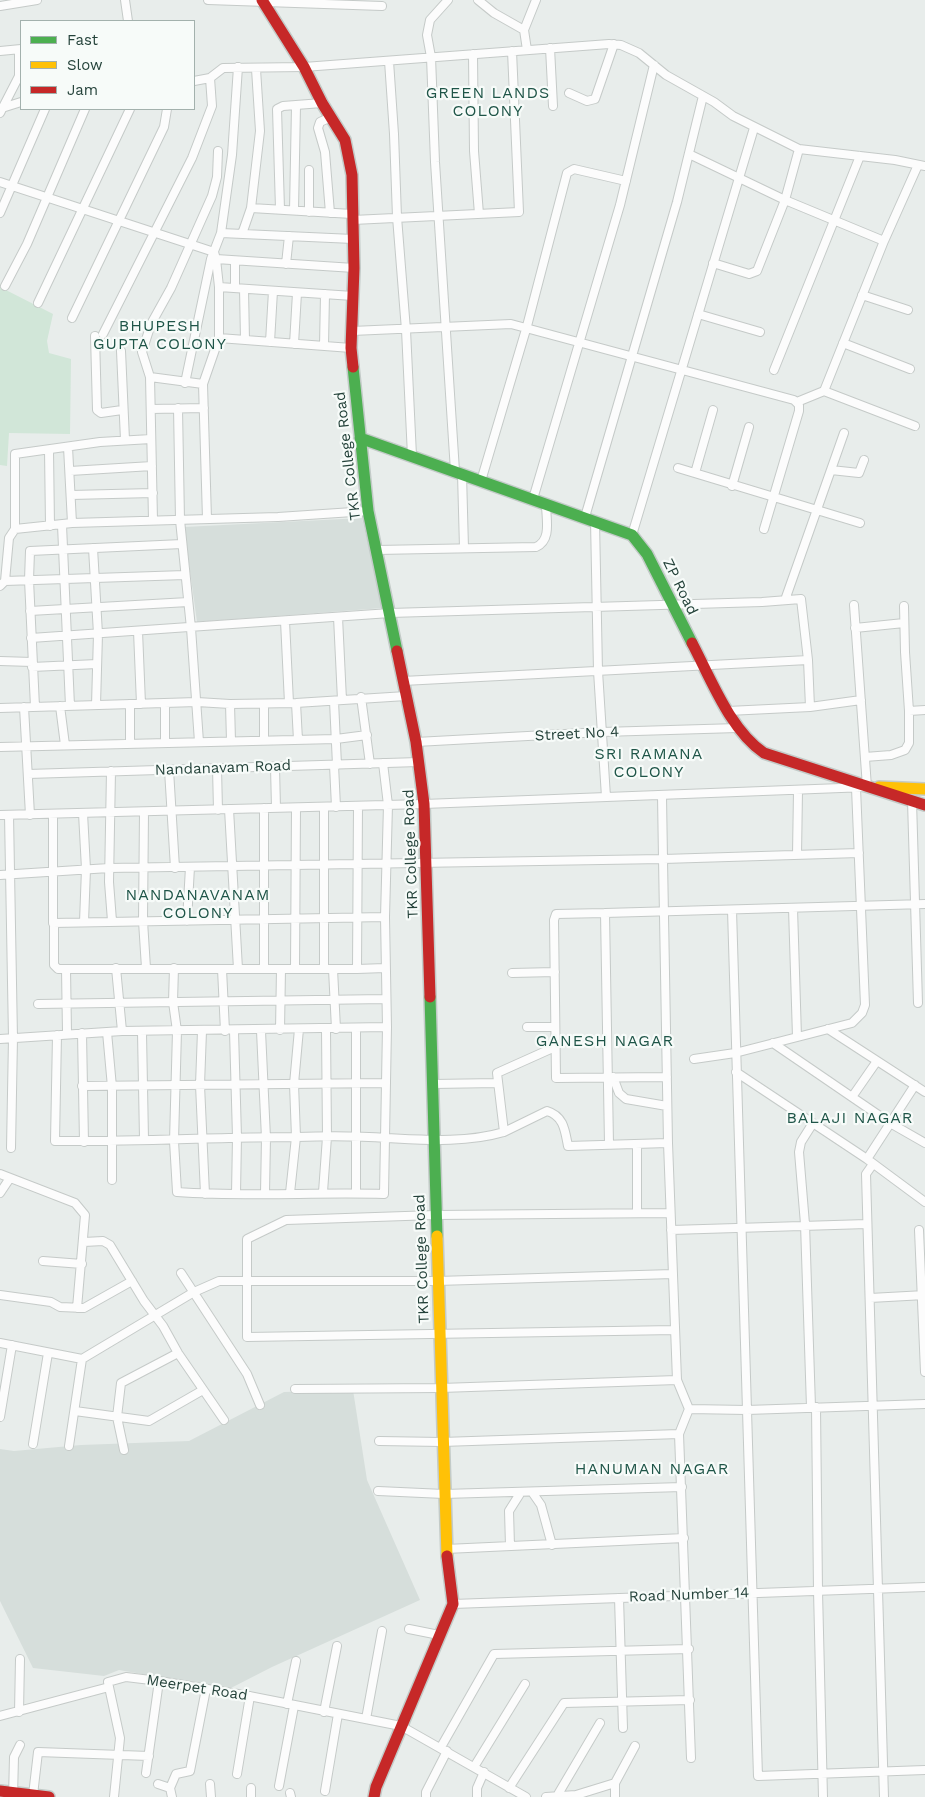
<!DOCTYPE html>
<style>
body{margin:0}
#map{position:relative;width:925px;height:1797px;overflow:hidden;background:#e8edeb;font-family:"Work Sans",sans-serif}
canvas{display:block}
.legend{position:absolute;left:20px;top:20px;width:175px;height:90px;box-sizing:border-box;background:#f7fbf9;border:1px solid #a3b1ad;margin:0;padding:6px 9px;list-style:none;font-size:15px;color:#24423a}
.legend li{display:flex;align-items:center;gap:10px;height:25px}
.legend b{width:25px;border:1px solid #a3b1ad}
</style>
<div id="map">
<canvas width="925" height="1797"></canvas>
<ul class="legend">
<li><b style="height:6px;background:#4caf50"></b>Fast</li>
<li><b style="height:6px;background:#ffc107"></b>Slow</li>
<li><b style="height:6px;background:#c62828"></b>Jam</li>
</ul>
</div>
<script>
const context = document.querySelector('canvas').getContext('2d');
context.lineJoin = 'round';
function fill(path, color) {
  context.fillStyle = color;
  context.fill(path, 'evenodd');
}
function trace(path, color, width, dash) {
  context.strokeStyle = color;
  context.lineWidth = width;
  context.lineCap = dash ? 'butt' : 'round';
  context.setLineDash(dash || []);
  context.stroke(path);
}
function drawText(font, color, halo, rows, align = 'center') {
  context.font = font + ' "Work Sans",sans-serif';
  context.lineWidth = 4.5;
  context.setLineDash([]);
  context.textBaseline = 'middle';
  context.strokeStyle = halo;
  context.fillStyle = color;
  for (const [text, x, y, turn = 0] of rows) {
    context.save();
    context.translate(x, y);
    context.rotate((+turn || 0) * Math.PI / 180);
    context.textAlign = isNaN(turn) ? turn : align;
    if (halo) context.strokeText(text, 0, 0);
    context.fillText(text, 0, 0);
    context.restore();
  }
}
fill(new Path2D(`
 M 362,518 L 383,608 L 197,622 L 184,527 Z
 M 353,1390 L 367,1480 L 420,1600 L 272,1667 L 229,1689 L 119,1670 L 104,1676 L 33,1668 L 0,1601 L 0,1449 L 14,1451 L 81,1445 L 189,1441 L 284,1392 Z`), '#d6dedb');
fill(new Path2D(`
 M 0,287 L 53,314 L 47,341 L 49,353 L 71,359 L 70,434 L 9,433 L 7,466 L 0,465 Z`), '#d1e6d8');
const street = new Path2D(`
 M 125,0 L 128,21
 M 208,0 L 382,6
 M 448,0 L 430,20 L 427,35 L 431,57 L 435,162 L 455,471
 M 478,0 L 494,13 L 524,30
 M 0,6 L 37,0
 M 550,48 L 553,106
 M 527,50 L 524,30 L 536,0
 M 0,51 L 21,49
 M 473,54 L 474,151 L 479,214
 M 389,61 L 394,134 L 397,217 L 406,330 L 412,456
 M 194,81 L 210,78 L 223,68 L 304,67 L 609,44 L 621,45 L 639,53 L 666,75 L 714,102 L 733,116 L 799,149 L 895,160 L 925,166
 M 569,93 L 587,101 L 595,99 L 614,44
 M 2,108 L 21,102
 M 0,113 L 19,76 L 19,50
 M 799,149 L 785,200 L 884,241 L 918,165
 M 689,154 L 785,200 L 757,271 L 749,274 L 713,263
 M 0,182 L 214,252 L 216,259 L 354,268
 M 251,208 L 352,214
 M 280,209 L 277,109 L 283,106 L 322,103
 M 294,210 L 296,106
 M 309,212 L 309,170
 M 0,213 L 45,109
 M 330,213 L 325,152 L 318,128 L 320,122 L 331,117
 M 353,220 L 519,212 L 512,51
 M 221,233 L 353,239
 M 242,234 L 251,208 L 260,131 L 256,69
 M 884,241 L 824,391 L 915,426
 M 235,261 L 235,288
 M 286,264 L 289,236
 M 5,286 L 27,244 L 85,109
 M 219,287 L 353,296
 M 244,289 L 245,340
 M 862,295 L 908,310
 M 38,303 L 130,109
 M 698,314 L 760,332
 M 72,318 L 164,127 L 167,109
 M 352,331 L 511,324 L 794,400 L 799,405 L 799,411 L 764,529
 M 103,334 L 192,158 L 212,106 L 210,78
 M 95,336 L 97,410 L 101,413 L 122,410
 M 219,338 L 351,348
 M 270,342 L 273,291
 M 843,343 L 910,369
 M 294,344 L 297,293
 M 324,346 L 325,294
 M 121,351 L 125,440
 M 774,370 L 860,156
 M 150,377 L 203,384
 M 185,383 L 211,259 L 221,233 L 232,155 L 238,67
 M 797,402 L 824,391
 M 178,408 L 180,520 L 191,628 L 199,742
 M 151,409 L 204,408
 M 68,447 L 72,523
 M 49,450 L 50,526
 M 678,468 L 860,523
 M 831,470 L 859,473 L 864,460
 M 70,471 L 152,466
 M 695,473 L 713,410
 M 462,474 L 464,548
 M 481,481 L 527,326 L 567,173 L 574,169 L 626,181
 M 732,486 L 749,427
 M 71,495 L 153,493
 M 533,499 L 620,205 L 654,65
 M 585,517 L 677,202 L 703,96
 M 207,519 L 203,384 L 219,338 L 219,287 L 216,259
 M 153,520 L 150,377 L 142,352 L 151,324 L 171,288 L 212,196 L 217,177 L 218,151
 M 595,521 L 598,671 L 606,797
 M 62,525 L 70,706
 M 15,529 L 15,454 L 100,442 L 151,439
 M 632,535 L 754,128
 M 93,548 L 98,634 L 96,705
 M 377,550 L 536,547 C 552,540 546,519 546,504
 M 5,581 L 185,575
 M 0,586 L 5,581 L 9,538 L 15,529 L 72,523 L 278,517 L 368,511
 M 785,600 L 844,433
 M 904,606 L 905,652 L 909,711 L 925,710
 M 30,611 L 188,602
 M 338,617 L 342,700
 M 285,621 L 289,703
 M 855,628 L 904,623
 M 138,631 L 141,704
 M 31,638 L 390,613 L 762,602 L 801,599 L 808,660 L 810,707 L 728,711
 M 0,661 L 32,662
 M 32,667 L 97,664
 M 403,681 L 808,660
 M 361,697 L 370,764
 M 334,701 L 337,765
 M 165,703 L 165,743
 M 296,703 L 298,740
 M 130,704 L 130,744
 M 230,704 L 231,741
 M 264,704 L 264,740
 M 60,706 L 65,745
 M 24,707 L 30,815
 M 35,707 L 29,580 L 30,551 L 182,544
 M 810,707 L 861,700
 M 0,708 L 197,702 L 230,704 L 296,703 L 406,696
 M 416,742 L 602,732 L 738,728
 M 0,747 L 336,739 L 367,735
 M 865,757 L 891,755 L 905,750 L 909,743 L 909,711
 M 334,765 L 336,807
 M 275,767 L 276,808
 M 217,768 L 218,810
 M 169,770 L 175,868
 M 111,771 L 109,882 L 112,921
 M 28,774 L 419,762
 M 912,801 L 918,1003
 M 358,806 L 357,969 L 385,968
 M 324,807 L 324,969
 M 264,808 L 264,969
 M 229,809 L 238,969
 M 144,812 L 143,921 L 146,968
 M 83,813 L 86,869 L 84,922
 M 53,814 L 53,923 L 385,917
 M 0,815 L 424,804 L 867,787 L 854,605
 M 9,815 L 13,1038 L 11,1148
 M 797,855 L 798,791
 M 0,875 L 109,868 L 663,859 L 662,796
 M 793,908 L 797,1037
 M 732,910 L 758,1776 L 925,1770
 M 605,913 L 925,904
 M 187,921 L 190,867
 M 54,923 L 54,965 L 58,969 L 357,969
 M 116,968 L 122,1031
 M 174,968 L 173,1002 L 177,1031 L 174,1141 L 177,1192 C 245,1197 315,1192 384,1194 L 387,1027 L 385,917 L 388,805 L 383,763
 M 66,969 L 67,1033
 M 222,969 L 225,1031
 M 295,969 L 296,808
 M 333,969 L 336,1029
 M 512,973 L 555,972
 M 38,1004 L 386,999
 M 527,1027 L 555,1027
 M 828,1029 L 925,1092
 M 280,1030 L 281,969
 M 202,1031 L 200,1085 L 205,1194
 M 234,1031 L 237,1137 L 236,1194
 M 261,1031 L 266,1138 L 265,1193
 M 107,1032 L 112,1087 L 112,1180
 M 82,1033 L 84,1142
 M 142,1033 L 144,1139
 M 57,1035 L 55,1141 C 136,1142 216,1137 297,1137 C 327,1136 358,1136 388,1138 C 427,1140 466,1143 504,1132 L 497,1073 L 555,1047
 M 0,1039 L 122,1031 L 387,1027
 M 773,1043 L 890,1123 L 925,1143
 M 694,1059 L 735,1053 L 852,1023 L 862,1013 L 865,1005 L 856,788
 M 736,1072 L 867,1159 L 925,1202
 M 613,1077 L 619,1093 L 626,1099 L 667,1106
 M 433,1084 L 498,1083
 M 82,1086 L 386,1083
 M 852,1097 L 877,1061
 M 504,1132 L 547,1111 C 564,1116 565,1131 568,1146 L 668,1143
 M 609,1144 L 605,913 L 556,914 L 554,920 L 556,1078 L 667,1077
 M 637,1144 L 637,1213
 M 867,1159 L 915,1085
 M 873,1164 L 866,1174 L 884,1797
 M 0,1174 L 75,1203 L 85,1215 L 77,1308
 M 323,1192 L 327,1137 L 326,1030
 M 0,1193 L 10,1178
 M 290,1193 L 296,1137 L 294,1084 L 299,1029
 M 356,1193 L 356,1029
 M 670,1213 L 435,1215 L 286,1220 L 247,1239 L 247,1337 L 675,1330
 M 671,1230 L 867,1224
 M 919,1230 L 925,1372
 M 84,1242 L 103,1241 L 110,1245 L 144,1301 L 163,1326 L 178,1353 L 224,1420
 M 43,1261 L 82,1264
 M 181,1273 L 247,1374 L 260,1405
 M 0,1295 L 51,1302 L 60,1307 L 84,1308 L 132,1281
 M 870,1298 L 925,1295
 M 0,1343 L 82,1359 L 194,1292 L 219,1281 L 437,1281 L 673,1274
 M 295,1389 L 441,1388 L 677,1380
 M 811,1407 L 805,1224 L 799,1152 L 801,1142 L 813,1123
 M 816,1407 L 818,1591 L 823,1797
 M 689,1409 L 747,1410 L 925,1404
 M 75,1411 L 149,1421 L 203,1390
 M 0,1417 L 12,1345
 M 379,1441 L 442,1442 L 679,1434
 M 33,1444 L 48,1353
 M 69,1446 L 82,1359
 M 124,1450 L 117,1417 L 121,1383 L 178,1353
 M 378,1491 L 444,1494 L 682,1487
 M 532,1492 L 541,1505 L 552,1545
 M 510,1546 L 509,1511 L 521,1492
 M 446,1549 L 684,1538
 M 619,1598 L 623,1728
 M 453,1604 L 925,1587
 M 409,1629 L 439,1635
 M 109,1687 L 120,1738 L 114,1797
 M 287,1704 L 296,1661
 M 19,1712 L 20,1659
 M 324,1712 L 337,1646
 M 0,1716 L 109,1687 L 108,1682 L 126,1677 L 159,1681 L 244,1695 L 401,1726 L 526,1797
 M 366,1719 L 382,1631
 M 441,1747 L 494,1654 L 689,1649
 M 691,1758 L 679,1434 L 689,1409 L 677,1380 L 668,1143 L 663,859 L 859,853
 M 474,1767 L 525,1684
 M 146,1773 L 159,1681
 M 237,1774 L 250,1696
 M 158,1784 L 170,1788 L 172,1797
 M 210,1784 L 211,1797
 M 279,1786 L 294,1706
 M 170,1788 L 176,1774 L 190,1771 L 206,1689
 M 251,1788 L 251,1797
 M 509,1788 L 564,1703 L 690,1700
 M 325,1791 L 338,1714
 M 290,1793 L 291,1797
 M 33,1795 L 38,1752 L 149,1756
 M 557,1796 L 600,1723
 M 13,1797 L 14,1757 L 20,1745
 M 426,1797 L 426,1792 L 447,1751
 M 477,1797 L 477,1788 L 484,1772
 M 546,1797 L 576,1795 L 615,1783
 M 615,1797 L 615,1783 L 635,1746`);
const fast = new Path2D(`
 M 353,367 L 368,511 L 397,651
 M 360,438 L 632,535 L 647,554 L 692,643
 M 430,997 L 437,1236`);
const slow = new Path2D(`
 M 879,787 L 925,789
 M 437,1236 L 447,1556`);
const jam = new Path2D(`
 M 262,0 L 304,67 L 322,103 L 345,140 L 352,175 L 354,268 L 351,348 L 353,367
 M 692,643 C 711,679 730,730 764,753 L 925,805
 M 397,651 L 416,742 L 424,804 L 430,997
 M 0,1791 L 49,1797
 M 374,1797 L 376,1787 L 453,1604 L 447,1556`);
trace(street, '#c5cac8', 10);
trace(fast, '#c3cbc8', 14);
trace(slow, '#c3cbc8', 14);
trace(jam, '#c3cbc8', 14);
trace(street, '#fcfcfc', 8);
trace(fast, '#4caf50', 11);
trace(slow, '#ffc107', 11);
trace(jam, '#c62828', 11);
drawText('15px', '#24423a', '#f7fbf9', [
 ["TKR College Road",348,456,-97],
 ["ZP Road",680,587,64],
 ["Street No 4",577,734,-3],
 ["Nandanavam Road",223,768,-2],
 ["TKR College Road",411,854,-92],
 ["TKR College Road",422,1259,-92],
 ["Road Number 14",689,1595,-2],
 ["Meerpet Road",197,1688,9]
]);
context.letterSpacing = '1px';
drawText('16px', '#1f5548', '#f7fbf9', [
 ["GREEN LANDS",488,93],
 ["COLONY",488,111],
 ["BHUPESH",160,326],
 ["GUPTA COLONY",160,344],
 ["SRI RAMANA",649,754],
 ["COLONY",649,772],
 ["NANDANAVANAM",198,895],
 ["COLONY",198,913],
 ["GANESH NAGAR",605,1041],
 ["BALAJI NAGAR",850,1118],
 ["HANUMAN NAGAR",652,1469]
]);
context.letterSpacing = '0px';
</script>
